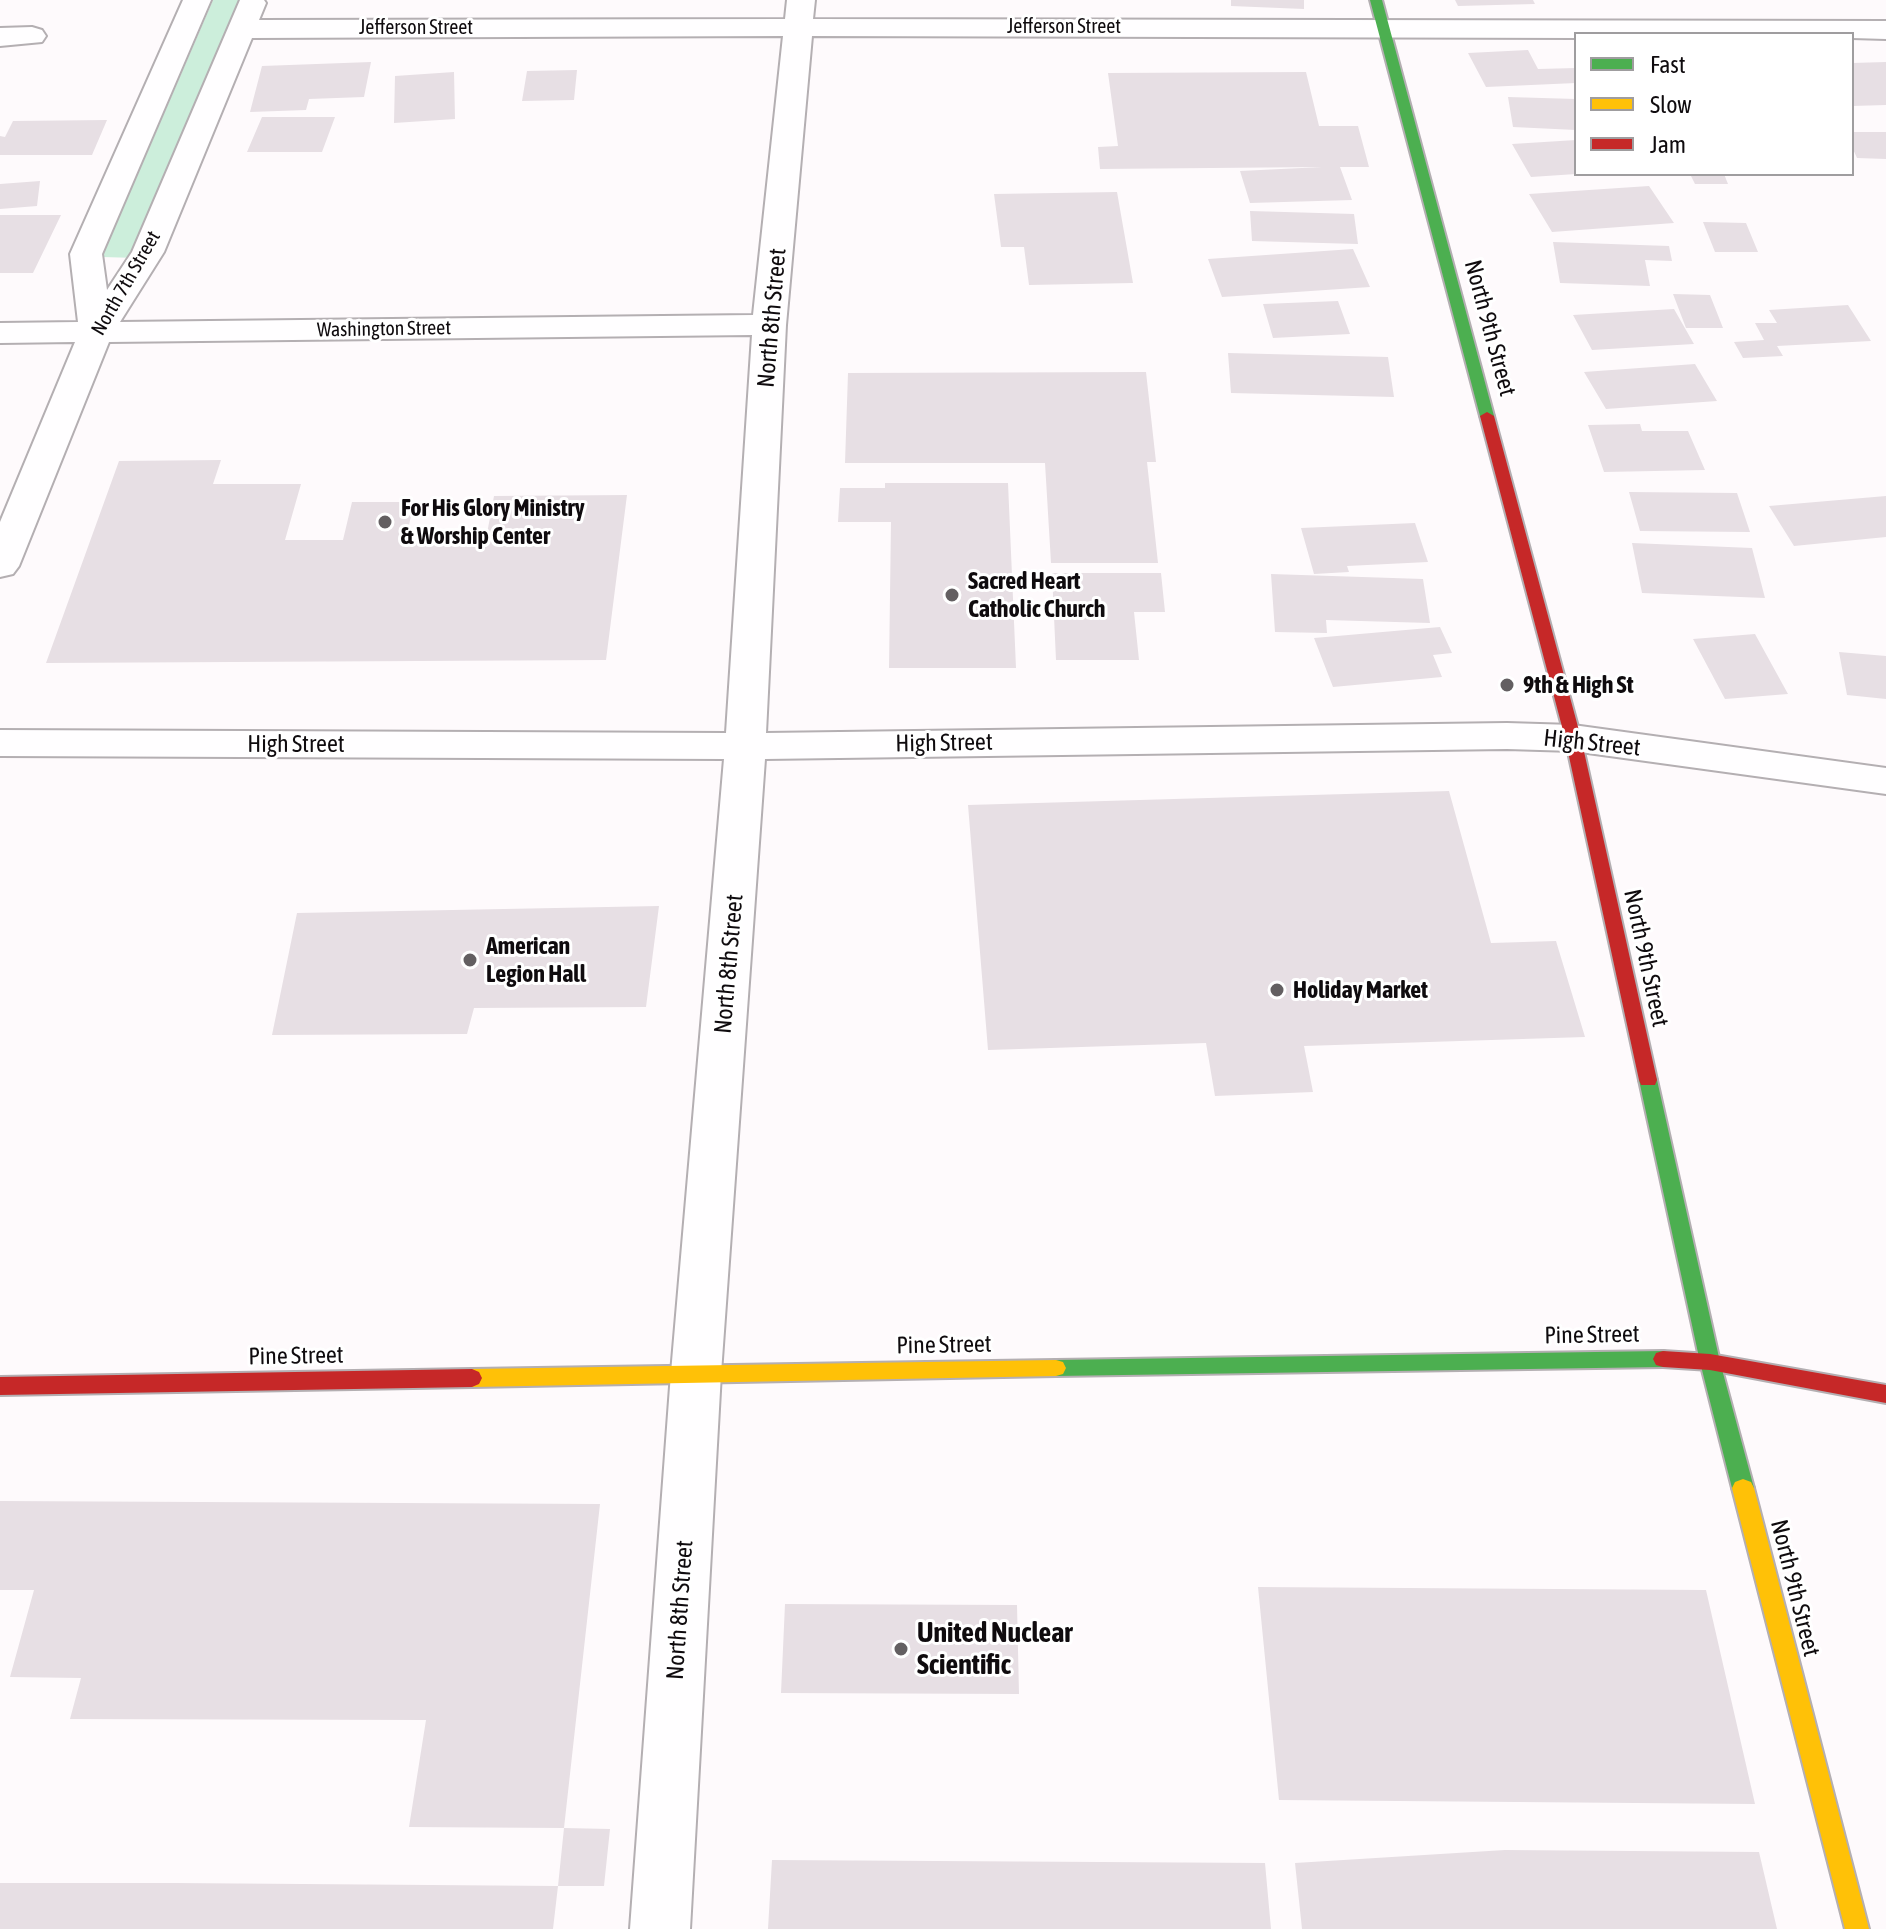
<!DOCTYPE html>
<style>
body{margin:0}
#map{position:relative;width:1886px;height:1929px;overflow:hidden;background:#fefafc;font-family:"Asap Condensed",sans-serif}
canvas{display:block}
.legend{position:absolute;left:1574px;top:32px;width:280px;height:144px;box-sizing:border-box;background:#fff;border:2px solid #9f9d9f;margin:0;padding:10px 14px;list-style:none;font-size:24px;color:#0f0b0e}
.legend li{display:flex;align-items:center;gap:16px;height:40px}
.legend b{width:40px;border:2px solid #9f9d9f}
</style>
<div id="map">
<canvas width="1886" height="1929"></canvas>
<ul class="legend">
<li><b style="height:10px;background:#4caf50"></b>Fast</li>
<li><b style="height:10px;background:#ffc107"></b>Slow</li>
<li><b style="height:10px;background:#c62828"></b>Jam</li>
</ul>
</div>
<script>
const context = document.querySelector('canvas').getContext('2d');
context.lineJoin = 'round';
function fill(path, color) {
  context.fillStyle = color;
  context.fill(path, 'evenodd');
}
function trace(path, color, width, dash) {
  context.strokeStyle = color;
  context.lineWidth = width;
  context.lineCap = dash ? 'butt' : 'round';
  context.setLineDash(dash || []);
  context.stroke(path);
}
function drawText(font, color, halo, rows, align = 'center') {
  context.font = font + ' "Asap Condensed",sans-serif';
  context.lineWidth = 6;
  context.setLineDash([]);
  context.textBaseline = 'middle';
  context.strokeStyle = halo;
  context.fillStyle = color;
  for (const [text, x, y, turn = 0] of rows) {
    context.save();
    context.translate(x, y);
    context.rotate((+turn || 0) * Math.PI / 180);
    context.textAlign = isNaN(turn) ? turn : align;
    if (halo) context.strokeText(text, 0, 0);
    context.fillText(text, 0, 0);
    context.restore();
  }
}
fill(new Path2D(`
 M 213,0 L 240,0 L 137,258 L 102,257 Z`), '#cceedb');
fill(new Path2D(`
 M 1231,0 L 1304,0 L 1304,9 L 1231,6 Z
 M 1455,0 L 1533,0 L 1535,4 L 1458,6 Z
 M 1528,50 L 1538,69 L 1576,68 L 1576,83 L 1486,87 L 1468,53 Z
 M 371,62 L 364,97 L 309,99 L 306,110 L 250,112 L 262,66 Z
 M 1886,62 L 1886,105 L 1852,106 L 1852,63 Z
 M 577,70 L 574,100 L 522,101 L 527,71 Z
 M 454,72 L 455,119 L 394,123 L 395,76 Z
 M 1306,72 L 1319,126 L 1358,126 L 1369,167 L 1340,167 L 1352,200 L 1250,203 L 1240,171 L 1322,167 L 1100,169 L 1098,147 L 1118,146 L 1108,73 Z
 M 1508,97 L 1576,99 L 1576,130 L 1513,127 Z
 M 262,117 L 335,117 L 322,152 L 247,152 Z
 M 107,120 L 92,155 L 0,155 L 0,136 L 5,137 L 13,121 Z
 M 1852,132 L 1886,132 L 1886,159 L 1857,158 L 1852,147 Z
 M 1576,140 L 1576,174 L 1531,177 L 1512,144 Z
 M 1690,174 L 1724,174 L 1728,184 L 1695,184 Z
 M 40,181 L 37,206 L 0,209 L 0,184 Z
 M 1649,186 L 1674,223 L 1552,232 L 1529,194 Z
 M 1117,192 L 1133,283 L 1029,285 L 1024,247 L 1001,247 L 994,194 Z
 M 1250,211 L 1354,214 L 1358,244 L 1252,241 Z
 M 0,215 L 61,215 L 33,273 L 0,273 Z
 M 1703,222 L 1746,223 L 1758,252 L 1715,252 Z
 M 1553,242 L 1669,246 L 1672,261 L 1645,260 L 1650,286 L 1560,283 Z
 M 1353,249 L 1370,287 L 1222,297 L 1208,259 Z
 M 1673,294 L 1710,295 L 1723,328 L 1686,328 Z
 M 1338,301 L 1350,334 L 1273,338 L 1263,304 Z
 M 1848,305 L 1871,341 L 1777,346 L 1783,356 L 1743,358 L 1734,342 L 1764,340 L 1755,323 L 1777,323 L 1769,310 Z
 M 1674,309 L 1694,344 L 1592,350 L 1573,315 Z
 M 1228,353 L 1388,357 L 1394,397 L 1231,393 Z
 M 1695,364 L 1717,401 L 1606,409 L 1584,372 Z
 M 1146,372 L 1156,462 L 1147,462 L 1158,563 L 1051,563 L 1045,463 L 845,463 L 848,373 Z
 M 1640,424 L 1642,431 L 1688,431 L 1705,470 L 1604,472 L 1588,425 Z
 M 221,460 L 213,484 L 301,484 L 285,540 L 343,540 L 352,502 L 414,502 L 406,539 L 486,539 L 494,496 L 627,495 L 606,660 L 46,663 L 119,461 Z
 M 885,483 L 1008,483 L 1016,668 L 889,668 L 891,522 L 838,522 L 840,488 L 885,488 Z
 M 1629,492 L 1737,493 L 1750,532 L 1640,531 Z
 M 1886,496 L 1886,537 L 1794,546 L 1769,506 Z
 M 1415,523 L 1428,562 L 1347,566 L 1349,572 L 1314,574 L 1301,528 Z
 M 1632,543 L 1752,548 L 1765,598 L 1642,593 Z
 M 1052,573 L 1161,573 L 1165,612 L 1134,612 L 1139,660 L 1056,660 Z
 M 1271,574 L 1423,579 L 1430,623 L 1326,620 L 1327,633 L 1275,632 Z
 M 1440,627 L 1452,653 L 1433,655 L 1442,677 L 1333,687 L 1314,638 Z
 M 1755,634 L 1788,694 L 1725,699 L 1693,639 Z
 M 1839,652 L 1886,656 L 1886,699 L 1847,695 Z
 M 1449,791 L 1491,943 L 1556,941 L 1585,1037 L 1304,1046 L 1313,1092 L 1215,1096 L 1206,1043 L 988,1050 L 968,805 Z
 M 659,906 L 646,1007 L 474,1008 L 467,1034 L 272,1035 L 297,913 Z
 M 0,1501 L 600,1504 L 564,1828 L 409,1827 L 426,1720 L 70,1719 L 81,1678 L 10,1677 L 34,1590 L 0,1590 Z
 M 1258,1587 L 1706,1590 L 1755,1804 L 1279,1800 Z
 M 785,1604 L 1017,1605 L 1019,1694 L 781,1693 Z
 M 564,1828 L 610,1829 L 604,1886 L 558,1886 Z
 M 1505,1850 L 1759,1852 L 1777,1929 L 1302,1929 L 1295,1863 Z
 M 772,1860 L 1265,1863 L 1271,1929 L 768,1929 Z
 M 0,1883 L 175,1883 L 558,1886 L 553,1929 L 0,1929 Z`), '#e7dfe4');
const street = new Path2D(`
 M 183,0 L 211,0 L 102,254 L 107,290 L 132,252 L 240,0 L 264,0 L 266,3 L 259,20 L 785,19 L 787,0 L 815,0 L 813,19 L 1886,21 L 1886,39 L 1852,38 L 1852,34 L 1576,34 L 1576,38 L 812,36 L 786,325 L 766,733 L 1507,723 L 1573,725 L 1886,768 L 1886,794 L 1573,751 L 1507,749 L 765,759 L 721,1373 L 690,1929 L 630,1929 L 671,1373 L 724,759 L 0,756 L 0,730 L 726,733 L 752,335 L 109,342 L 19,566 L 13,574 L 0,577 L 0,522 L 75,342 L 0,343 L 0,323 L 78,322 L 70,254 ZM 783,36 L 753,315 L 120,322 L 164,252 L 252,38 Z
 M 32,27 L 42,30 L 46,36 L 42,42 L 0,46 L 0,28 Z`);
const fast = new Path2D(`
 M 1370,0 L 1382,0 L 1494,416 L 1492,419 L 1482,419 L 1480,416 Z
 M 1648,1073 L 1655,1075 L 1657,1080 L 1720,1362 L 1754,1488 L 1751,1494 L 1743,1497 L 1735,1494 L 1732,1488 L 1700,1362 L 1639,1080 L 1641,1075 Z
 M 1663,1351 L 1670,1353 L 1673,1359 L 1670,1365 L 1663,1367 L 1056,1376 L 1049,1374 L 1046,1368 L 1049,1362 L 1056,1360 Z`);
const slow = new Path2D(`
 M 1056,1360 L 1063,1362 L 1066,1368 L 1063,1374 L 1056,1376 L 472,1387 L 465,1384 L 462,1378 L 465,1372 L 472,1369 Z
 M 1743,1479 L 1751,1482 L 1754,1488 L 1869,1929 L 1845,1929 L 1732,1488 L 1735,1482 Z`);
const jam = new Path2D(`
 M 1487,412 L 1494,416 L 1581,738 L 1657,1080 L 1655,1085 L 1641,1085 L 1639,1080 L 1565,738 L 1480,416 Z
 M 1663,1351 L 1710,1354 L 1886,1385 L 1886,1403 L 1710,1370 L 1663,1367 L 1656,1365 L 1653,1359 L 1656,1353 Z
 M 472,1369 L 479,1372 L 482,1378 L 479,1384 L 472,1387 L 0,1395 L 0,1377 Z`);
trace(street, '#b4afb2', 4);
trace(fast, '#b4afb2', 4);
trace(slow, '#b4afb2', 4);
trace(jam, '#b4afb2', 4);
fill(street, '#fffeff');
fill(fast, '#4caf50');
fill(slow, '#ffc107');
fill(jam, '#c62828');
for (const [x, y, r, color] of [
 [385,522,8,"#635f61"],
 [952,595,8,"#635f61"],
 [1507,685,8,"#635f61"],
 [470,960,8,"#635f61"],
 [1277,990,8,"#635f61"],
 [901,1649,8,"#635f61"]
]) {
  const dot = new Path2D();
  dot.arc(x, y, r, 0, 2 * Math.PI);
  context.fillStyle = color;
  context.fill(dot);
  trace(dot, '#fff', 3);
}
drawText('20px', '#0f0b0e', '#fff', [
 ["Jefferson Street",1064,27],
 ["Jefferson Street",416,28],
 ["North 7th Street",126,283,-60],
 ["Washington Street",384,329,-1]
]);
drawText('24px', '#0f0b0e', '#fff', [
 ["North 8th Street",772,318,-85],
 ["North 9th Street",1490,328,75],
 ["High Street",944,743,-1],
 ["High Street",1592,743,6],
 ["High Street",296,744],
 ["North 9th Street",1646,958,78],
 ["North 8th Street",729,964,-85],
 ["Pine Street",1592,1335,-1],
 ["Pine Street",944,1345,-1],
 ["Pine Street",296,1356,-1],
 ["North 9th Street",1795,1588,76],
 ["North 8th Street",680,1610,-86]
]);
drawText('bold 24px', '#0f0b0e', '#fff', [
 ["For His Glory Ministry",401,508],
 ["& Worship Center",401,536],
 ["Sacred Heart",968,581],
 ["Catholic Church",968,609],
 ["9th & High St",1523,685],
 ["American",486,946],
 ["Legion Hall",486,974],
 ["Holiday Market",1293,990]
], 'left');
drawText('bold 28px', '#0f0b0e', '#fff', [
 ["United Nuclear",917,1633],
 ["Scientific",917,1665]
], 'left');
</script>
